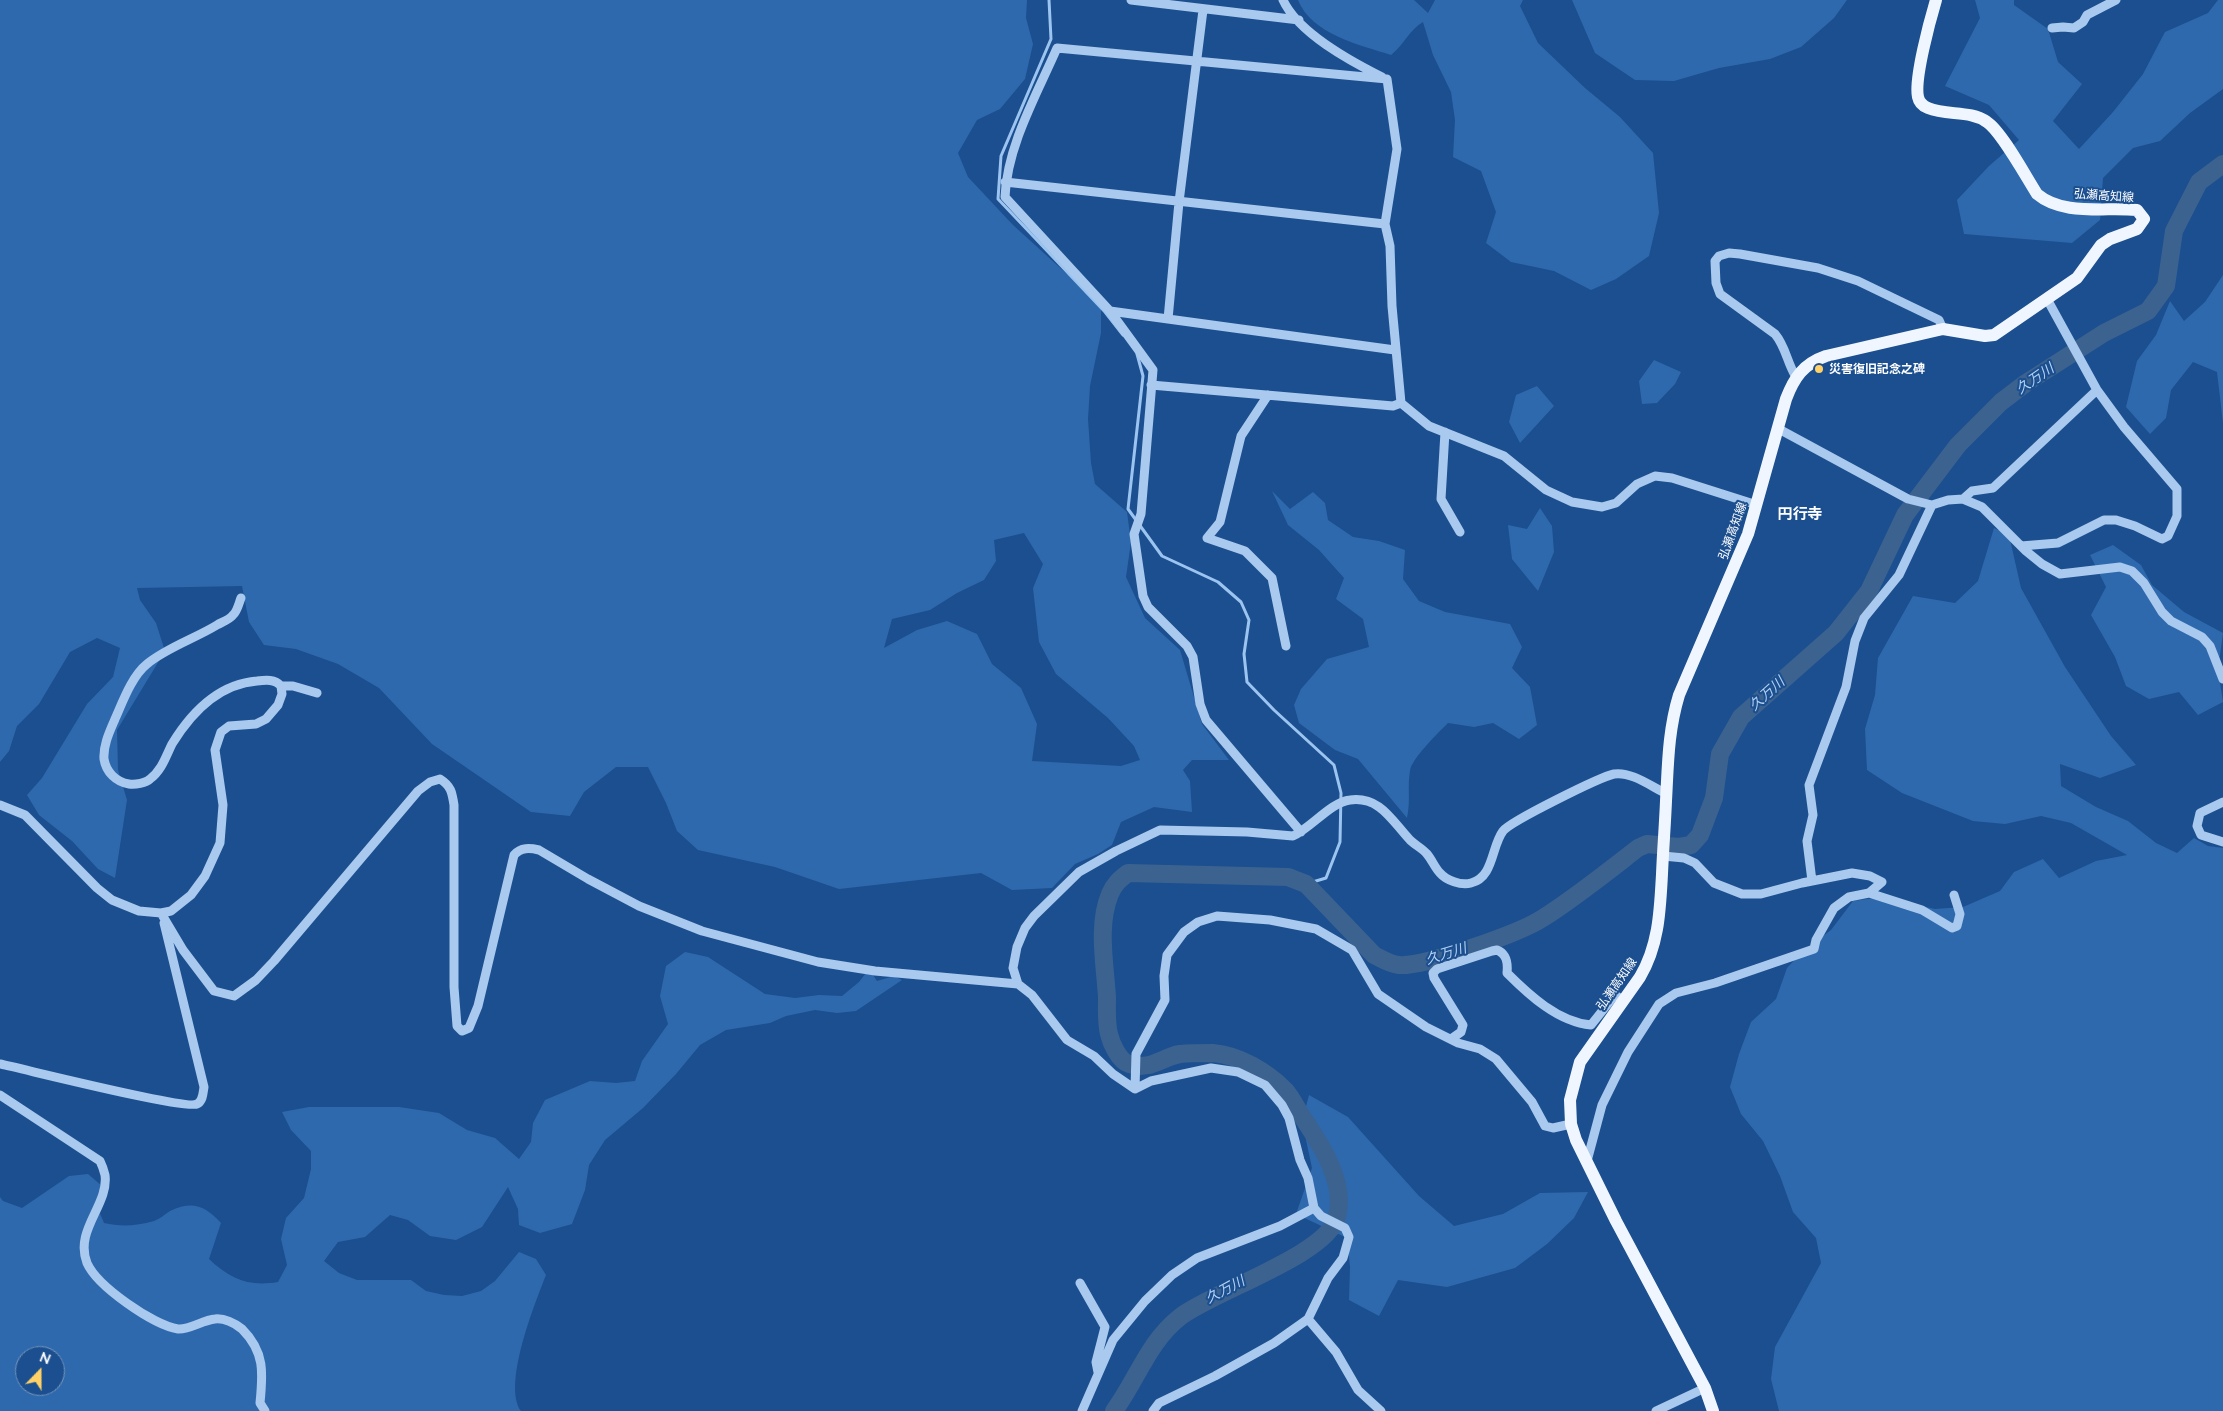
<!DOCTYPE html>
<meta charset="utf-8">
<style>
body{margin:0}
#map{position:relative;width:2223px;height:1411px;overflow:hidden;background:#1b4f8f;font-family:Mulish,sans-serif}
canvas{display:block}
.north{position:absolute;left:15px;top:1346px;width:50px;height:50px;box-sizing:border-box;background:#1b4f8f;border:1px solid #7695bc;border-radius:50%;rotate:22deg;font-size:14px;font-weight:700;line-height:20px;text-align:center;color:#fff}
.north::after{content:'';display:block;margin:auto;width:18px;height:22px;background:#ffd166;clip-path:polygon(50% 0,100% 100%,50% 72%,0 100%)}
</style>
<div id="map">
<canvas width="2223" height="1411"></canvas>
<div class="north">N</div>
</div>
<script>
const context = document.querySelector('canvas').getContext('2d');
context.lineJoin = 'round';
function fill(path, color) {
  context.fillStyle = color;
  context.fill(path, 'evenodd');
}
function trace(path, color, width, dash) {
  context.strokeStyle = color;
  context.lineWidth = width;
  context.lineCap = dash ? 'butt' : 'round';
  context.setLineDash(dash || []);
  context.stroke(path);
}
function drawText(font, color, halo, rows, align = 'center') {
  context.font = font + ' Mulish,"Noto Sans JP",sans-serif';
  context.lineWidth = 4;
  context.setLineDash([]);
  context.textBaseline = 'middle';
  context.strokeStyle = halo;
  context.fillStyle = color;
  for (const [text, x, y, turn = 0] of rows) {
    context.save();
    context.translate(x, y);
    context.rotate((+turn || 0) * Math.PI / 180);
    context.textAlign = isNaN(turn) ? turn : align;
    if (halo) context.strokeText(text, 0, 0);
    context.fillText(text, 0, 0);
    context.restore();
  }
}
fill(new Path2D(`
 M 0,0 L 1027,0 L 1026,18 L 1033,44 L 1025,79 L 1000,109 L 977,120 L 958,153 L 968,177 L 1013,225 L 1101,305 L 1101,333 L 1090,386 L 1088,419 L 1091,463 L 1095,484 L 1127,512 L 1131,542 L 1126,577 L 1145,618 L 1180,650 L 1202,724 L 1229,760 L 1192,760 L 1183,770 L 1190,781 L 1192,812 L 1154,807 L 1121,822 L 1112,845 L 1098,854 L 1075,864 L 1052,888 L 1012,890 L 981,873 L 839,889 L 775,867 L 698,850 L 677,831 L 666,803 L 648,767 L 616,767 L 584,792 L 570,816 L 531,812 L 432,744 L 379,688 L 338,664 L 296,649 L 264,645 L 249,622 L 242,586 L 137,588 L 140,600 L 156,623 L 165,651 L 117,730 L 118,770 L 127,800 L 115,878 L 98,869 L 72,841 L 39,815 L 27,795 L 42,778 L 87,704 L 113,677 L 120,648 L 97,638 L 70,652 L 39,704 L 17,726 L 9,751 L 0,762 ZM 1024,533 L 1043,564 L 1033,588 L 1039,642 L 1056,674 L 1108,718 L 1134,746 L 1140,760 L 1121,766 L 1032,761 L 1037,724 L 1021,688 L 992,664 L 977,634 L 947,621 L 917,630 L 884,648 L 892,619 L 930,610 L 957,593 L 984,580 L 996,561 L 994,540 Z
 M 1298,0 L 1414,0 L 1428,13 L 1435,0 L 1523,0 L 1520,6 L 1538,43 L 1585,88 L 1620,117 L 1653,153 L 1659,213 L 1649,256 L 1616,279 L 1591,290 L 1554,271 L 1511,262 L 1486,243 L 1496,212 L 1481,171 L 1453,157 L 1455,120 L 1451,92 L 1433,55 L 1423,22 C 1409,30 1404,45 1391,55 C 1360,45 1311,34 1298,0 Z
 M 1572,0 L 1847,0 L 1834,18 L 1801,47 L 1770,59 L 1719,68 L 1674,81 L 1635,80 L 1595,53 Z
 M 1975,0 L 2014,0 L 2014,5 L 2048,29 L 2058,62 L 2082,84 L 2053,121 L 2079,149 L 2113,112 L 2143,74 L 2165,32 L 2208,13 L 2218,0 L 2223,0 L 2223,89 L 2190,113 L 2160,141 L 2133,148 L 2103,178 L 2100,220 L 2072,243 L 1964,234 L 1957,200 L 1989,166 L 2019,140 L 1989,105 L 1945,86 L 1980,18 Z
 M 2223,275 L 2223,423 L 2217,372 L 2193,362 L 2171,390 L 2166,418 L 2150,434 L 2126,407 L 2137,361 L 2156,335 L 2170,301 L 2184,321 L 2205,302 Z
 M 1654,360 L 1681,372 L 1675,384 L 1657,403 L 1642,404 L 1639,381 Z
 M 1537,386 L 1554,406 L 1520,443 L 1509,422 L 1516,395 Z
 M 1272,491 L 1290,509 L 1313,492 L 1325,503 L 1328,520 L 1353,537 L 1379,541 L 1405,550 L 1403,579 L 1419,601 L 1445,612 L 1510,624 L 1522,647 L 1512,668 L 1530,687 L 1537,725 L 1519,739 L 1493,723 L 1474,727 L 1448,723 C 1439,732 1411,759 1410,771 C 1407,788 1411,799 1407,818 L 1358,759 L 1335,750 L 1299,723 L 1294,705 L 1301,689 L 1327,659 L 1369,647 L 1363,619 L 1336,599 L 1344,578 L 1319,550 L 1288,525 Z
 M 1540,508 L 1552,526 L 1554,552 L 1538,591 L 1512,559 L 1508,525 L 1527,529 Z
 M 1994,528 L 2009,535 L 2021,588 L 2065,667 L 2111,736 L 2136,765 L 2100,778 L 2060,764 L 2061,786 L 2096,807 L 2128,821 L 2156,843 L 2177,853 L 2194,838 L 2208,846 L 2223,848 L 2223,1411 L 1779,1411 L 1771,1379 L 1775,1347 L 1821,1263 L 1816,1238 L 1793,1212 L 1780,1176 L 1763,1141 L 1741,1114 L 1730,1087 L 1739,1054 L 1751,1022 L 1776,999 L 1787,968 L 1804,950 L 1831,930 L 1853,901 L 1881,897 L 1935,909 L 1963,907 L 2000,891 L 2014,872 L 2043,859 L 2059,878 L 2096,861 L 2127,855 L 2071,823 L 2041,816 L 2005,824 L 1973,821 L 1902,793 L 1867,770 L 1865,729 L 1875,695 L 1878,658 L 1913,596 L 1955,603 L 1978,581 Z
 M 2113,545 L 2141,565 L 2152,585 L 2184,612 L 2223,633 L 2218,670 L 2223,702 L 2198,715 L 2179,692 L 2149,699 L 2126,686 L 2115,657 L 2091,615 L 2106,587 L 2090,555 Z
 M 685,952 L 708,957 L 765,994 L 795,998 L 819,995 L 842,996 L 859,982 L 869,969 L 877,981 L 894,976 L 902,980 L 856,1011 L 837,1013 L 815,1010 L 786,1016 L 770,1023 L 726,1030 L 700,1045 L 676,1074 L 643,1108 L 605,1140 L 589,1165 L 585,1190 L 572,1224 L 540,1233 L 519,1225 L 518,1209 L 508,1187 L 482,1227 L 456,1240 L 430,1236 L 408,1220 L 390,1215 L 365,1237 L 338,1242 L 324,1261 L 339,1273 L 357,1280 L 411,1280 L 426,1291 L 444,1295 L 462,1296 L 481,1291 L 495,1281 L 519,1252 L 536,1259 L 546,1275 C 535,1303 502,1385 521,1411 L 0,1411 L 0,1197 L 3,1201 L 22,1208 L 69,1176 L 88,1174 L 102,1186 L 96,1204 L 104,1223 C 121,1227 136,1226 154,1221 C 160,1219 165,1214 170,1211 C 193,1200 205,1206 221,1223 L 209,1259 C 230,1279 249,1287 278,1282 L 287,1265 L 281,1239 L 286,1218 L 304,1198 L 311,1169 L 311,1151 L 291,1130 L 282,1112 L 309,1107 L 399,1107 L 439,1113 L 467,1130 L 495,1138 L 519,1159 L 531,1142 L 533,1123 L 545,1100 L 590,1081 L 616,1083 L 635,1081 L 642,1061 L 668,1024 L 660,996 L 666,966 ZM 25,1356 L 55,1356 L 55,1386 L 25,1386 Z
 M 1309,1095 L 1348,1117 L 1419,1196 L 1454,1226 L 1503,1214 L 1540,1193 L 1588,1192 L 1574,1218 L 1547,1244 L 1515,1268 L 1447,1287 L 1398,1280 L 1379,1316 L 1349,1300 L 1350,1267 L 1347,1238 L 1296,1214 L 1312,1168 L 1302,1121 Z`), '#2e69ad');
trace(new Path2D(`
 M 1049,0 L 1051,39 L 1001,156 L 998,199 L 1105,312 L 1123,335
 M 1137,354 L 1143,376 L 1128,509 L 1162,556 L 1218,582 L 1241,602 L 1249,620 L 1244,654 L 1247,682 L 1274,710 L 1334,765 L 1341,793 L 1340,842 L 1326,878 L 1306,884`), '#9cc4f0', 3);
trace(new Path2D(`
 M 1114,1411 C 1137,1380 1148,1342 1180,1317 C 1214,1291 1327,1255 1337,1217 C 1346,1182 1321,1145 1303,1118 C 1297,1109 1292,1098 1285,1090 C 1267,1072 1239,1055 1213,1053 C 1203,1053 1190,1053 1180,1054 C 1162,1057 1150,1071 1129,1064 C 1119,1061 1111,1043 1109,1034 C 1106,1022 1107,1008 1107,997 C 1105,964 1097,925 1110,894 C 1114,884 1120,879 1128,873 L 1288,877 L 1306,884 L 1374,955 C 1382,959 1389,964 1399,965 C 1424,967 1520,933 1543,918 C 1576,897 1607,872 1638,848 L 1647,844 L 1679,847 L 1691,845 L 1700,835 L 1714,798 L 1720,754 L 1741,717 L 1836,633 L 1869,591 L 1905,515 L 1958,445 L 2001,402 L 2026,383 L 2104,333 L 2148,311 L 2166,286 L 2174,231 L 2199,182 L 2223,164`), '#3c6290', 18);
trace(new Path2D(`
 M 1131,0 L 1299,20
 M 1283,0 C 1298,33 1350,61 1382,77
 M 1203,10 L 1179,202 L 1168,319 L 1395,350
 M 2052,28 L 2063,27 L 2074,28 L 2083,22 L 2087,15 L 2116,0
 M 1387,79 L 1397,149 L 1385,224 L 1390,246 L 1392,306 L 1401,403 L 1429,426 L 1504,456 L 1546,490 L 1572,502 L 1602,507 L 1616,503 L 1637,484 L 1655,476 L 1672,478 L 1757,505
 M 1005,182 L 1385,224
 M 1110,311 L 1168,319
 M 1796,377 C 1787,363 1786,347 1775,334 L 1720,294 L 1716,283 L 1715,261 L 1719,256 L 1729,253 L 1740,254 L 1818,268 L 1858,281 L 1939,320 L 1943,329
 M 1151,385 L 1393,406 L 1401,403
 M 1268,395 L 1241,436 L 1220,522 L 1207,538 L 1245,551 L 1272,578 L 1286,646
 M 1777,428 L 1908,499 L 1932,505 L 1948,500 L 1963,499 L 1982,507 L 2026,551 L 2042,564 L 2060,574 L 2120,567 L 2132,571 L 2144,583 L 2162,612 L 2171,621 L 2202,637 L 2210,646 L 2223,679
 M 1445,432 L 1441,499 L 1460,532
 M 1963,499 L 1972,491 L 1993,488 L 2097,390
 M 2021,546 L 2058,543 L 2104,520 L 2116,520 L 2135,526 L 2162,539 L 2168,536 L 2177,516 L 2177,489 L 2124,427 L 2097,390 L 2047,299
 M 241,598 C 239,603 237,612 233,615 C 229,620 222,622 217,625 C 196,638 166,648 147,664 C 132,676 123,701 115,719 C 110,731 103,745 104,759 C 106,772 116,782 129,784 C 135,785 146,783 150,779 C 162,770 166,756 172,744 C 191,713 219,684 257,681 C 266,680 275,679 281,686 L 293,686 L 317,693
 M 2223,802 L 2200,813 L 2197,826 L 2201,835 L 2223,842
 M 0,805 L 25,815 L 97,888 L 112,900 L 139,911 L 161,913 L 171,911 L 191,895 L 205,876 L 220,843 L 223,805 L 215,750 L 221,732 L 229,726 L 256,724 L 266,719 L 278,705 L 282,694 L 281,686
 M 1301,832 L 1206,720 L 1200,704 L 1193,657 L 1187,646 L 1148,607 L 1143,596 L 1134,534 L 1141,514 L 1153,370 L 1110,311 L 1005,197 C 1007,146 1037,94 1057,48 L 1387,79
 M 1663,856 L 1684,858 L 1695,863 L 1714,883 L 1742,894 L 1761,894 L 1802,883 L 1852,873 L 1870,876 L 1882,882 L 1869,893
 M 1812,881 L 1807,841 L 1813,815 L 1809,785 L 1846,687 L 1855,641 L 1864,618 L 1899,575 L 1932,505
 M 161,913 L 183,950 L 214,991 L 234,996 L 256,980 L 274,961 L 418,791 L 430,782 L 440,779 C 451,786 452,792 454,805 L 454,987 L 457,1026 L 462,1031 L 469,1028 L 478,1006 L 514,855 C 521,847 530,848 539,850 L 588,879 L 639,906 L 702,931 L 818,962 L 875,971 L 1018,984 L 1032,995 L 1067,1040 L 1094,1056 L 1113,1074 L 1135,1089 L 1151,1081 L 1211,1068 L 1238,1072 L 1265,1085 L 1282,1105 L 1289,1118 L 1300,1160 L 1308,1178 L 1314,1208 L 1321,1216 L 1345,1228 L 1349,1237 L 1343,1258 L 1328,1278 L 1308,1319 L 1274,1343 L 1215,1376 L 1159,1403 L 1153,1411
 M 1018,984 L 1013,968 L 1017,947 L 1025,928 L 1034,916 L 1079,872 L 1116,851 L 1160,830 L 1247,832 L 1293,836 C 1311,828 1331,802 1350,800 C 1380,796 1392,821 1410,840 C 1415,845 1422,848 1427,854 C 1432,860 1435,868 1440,873 C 1446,880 1461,886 1471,883 C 1494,877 1491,847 1503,831 C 1511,821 1600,777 1614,774 C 1631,771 1652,787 1667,794
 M 1451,1039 L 1461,1032 L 1463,1025 L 1434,978 L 1433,973 L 1437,969 L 1492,951 L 1497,950 C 1507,954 1508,963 1507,973 C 1529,995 1558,1022 1591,1025 L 1615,995 L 1623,1000
 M 0,1064 C 24,1069 186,1110 197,1104 C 203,1101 203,1093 204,1087 L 164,923
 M 1135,1089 L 1136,1054 L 1165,1000 L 1164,976 L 1167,955 L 1184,932 L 1198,922 L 1217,916 L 1270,920 L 1316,929 L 1352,950 L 1378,994 L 1426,1027 L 1458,1043 L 1480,1049 L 1496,1059 L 1532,1102 L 1545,1126 L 1553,1128 L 1571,1124
 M 0,1095 L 100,1161 C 102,1165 104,1171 105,1175 C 109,1205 74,1230 87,1263 C 97,1286 153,1325 178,1329 C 189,1330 203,1320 215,1319 C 224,1318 235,1323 242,1329 C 265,1352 263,1373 260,1403 L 265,1411
 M 1587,1161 L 1602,1105 L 1628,1052 L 1659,1004 L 1676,993 L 1715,983 L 1814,949 L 1816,940 L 1834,908 L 1849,897 L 1869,893 L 1922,910 L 1952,928 L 1957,926 L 1960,914 L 1954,895
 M 1080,1283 L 1105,1327 L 1096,1362 L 1098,1372
 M 1308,1319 L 1336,1352 L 1358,1390 L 1381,1411
 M 1082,1411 L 1113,1340 L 1145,1301 L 1172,1275 L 1197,1258 L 1280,1226 L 1314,1208
 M 1656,1411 L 1705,1388`), '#a9c9ee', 9);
trace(new Path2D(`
 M 1713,1411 L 1705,1388 L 1616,1221 L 1576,1140 L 1571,1124 L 1570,1100 L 1580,1062 L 1640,977 C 1659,945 1660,910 1662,874 C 1663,850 1665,825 1666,801 C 1668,765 1668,731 1679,695 L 1748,534 L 1786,399 C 1794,378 1803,364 1826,356 L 1943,329 L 1985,336 L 1994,335 L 2077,278 L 2101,245 L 2110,239 L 2137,229 L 2144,219 L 2137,210 C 2104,207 2063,216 2037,194 C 2026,177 2002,132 1987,122 C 1970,110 1947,116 1928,108 C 1923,106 1919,102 1918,97 C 1914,79 1930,20 1936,0`), '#f0f6ff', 12);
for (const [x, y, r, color] of [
 [1819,369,5,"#ffd166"]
]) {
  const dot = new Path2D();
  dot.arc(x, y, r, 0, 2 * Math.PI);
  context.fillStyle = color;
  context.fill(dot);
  trace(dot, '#1b4f8f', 2);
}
drawText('12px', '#fff', '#1b4f8f', [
 ["弘瀬高知線",2104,196,4],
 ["弘瀬高知線",1733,531,-70],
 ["弘瀬高知線",1617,984,-55]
]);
drawText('bold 12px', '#fff', '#1b4f8f', [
 ["災害復旧記念之碑",1829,369]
], 'left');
drawText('italic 14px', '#b5d3f5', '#1b4f8f', [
 ["久万川",2035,379,-34],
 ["久万川",1767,694,-42],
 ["久万川",1446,954,-17],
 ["久万川",1225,1290,-28]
]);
drawText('bold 15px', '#fff', '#1b4f8f', [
 ["円行寺",1800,514]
]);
</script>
